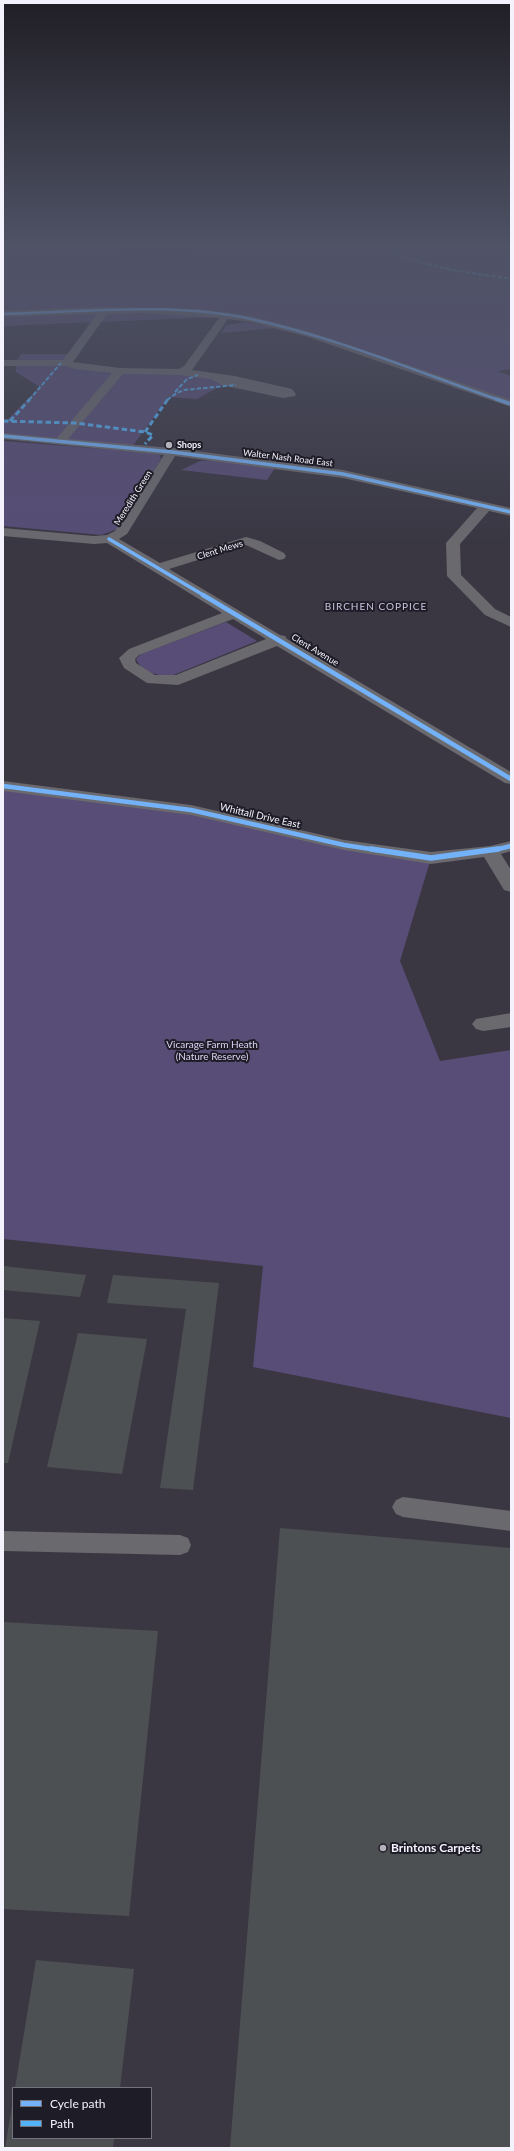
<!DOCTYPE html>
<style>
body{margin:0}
#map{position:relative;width:514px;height:2151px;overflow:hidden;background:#3a3743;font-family:Lato,sans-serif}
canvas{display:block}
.frame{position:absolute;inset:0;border:4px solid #f4f2fd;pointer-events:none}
.legend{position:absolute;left:12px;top:2087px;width:140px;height:52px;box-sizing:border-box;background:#1e1c26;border:1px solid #74727c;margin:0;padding:5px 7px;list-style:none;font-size:12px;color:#f4f2fd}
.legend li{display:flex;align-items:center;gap:8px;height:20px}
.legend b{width:20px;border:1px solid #74727c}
</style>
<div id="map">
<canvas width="514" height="2151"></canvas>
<div class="frame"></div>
<ul class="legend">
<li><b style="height:5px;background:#73b2f8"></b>Cycle path</li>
<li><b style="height:5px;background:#52b3f8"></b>Path</li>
</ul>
</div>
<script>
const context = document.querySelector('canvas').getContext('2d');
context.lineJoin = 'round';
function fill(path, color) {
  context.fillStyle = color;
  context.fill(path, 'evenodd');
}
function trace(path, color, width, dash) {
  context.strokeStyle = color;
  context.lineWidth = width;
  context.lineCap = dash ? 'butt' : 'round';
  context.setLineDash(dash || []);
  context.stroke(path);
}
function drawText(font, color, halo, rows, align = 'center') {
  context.font = font + ' Lato,sans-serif';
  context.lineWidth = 4;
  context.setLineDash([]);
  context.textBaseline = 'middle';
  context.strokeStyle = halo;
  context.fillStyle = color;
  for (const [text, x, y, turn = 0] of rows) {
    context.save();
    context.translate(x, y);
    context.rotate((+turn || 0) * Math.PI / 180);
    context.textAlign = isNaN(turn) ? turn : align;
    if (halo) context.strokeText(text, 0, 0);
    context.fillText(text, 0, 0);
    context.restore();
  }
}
fill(new Path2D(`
 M 3,247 L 113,247 L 135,256 L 168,256 L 187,253 L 200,247 L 511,247 L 511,369 L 498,371 L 511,376 L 511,401 L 427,372 L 239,316 L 3,326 Z
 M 246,322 L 275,328 L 222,333 L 226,325 Z
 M 21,354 L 73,354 L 67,363 L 216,378 L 226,383 L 197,399 L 169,397 L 131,448 L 3,436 L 3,420 L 8,419 L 40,387 L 16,372 L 15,363 Z
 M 3,441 L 154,453 L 160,455 L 161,459 L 118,529 L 101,535 L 3,526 Z
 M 213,460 L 275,468 L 267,480 L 181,470 L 200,461 Z
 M 226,622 L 257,641 L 171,676 C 158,676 142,672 136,659 L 141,654 Z
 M 3,786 L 191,810 L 431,858 L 400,961 L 440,1061 L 511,1050 L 511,1418 L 253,1367 L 263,1266 L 3,1239 Z`), '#574d76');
fill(new Path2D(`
 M 3,1266 L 86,1275 L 80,1297 L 3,1290 Z
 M 113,1275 L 219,1283 L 193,1490 L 160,1488 L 186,1309 L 107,1303 Z
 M 3,1318 L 40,1321 L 8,1463 L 3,1463 Z
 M 78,1333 L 147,1339 L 122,1474 L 47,1467 Z
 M 280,1528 L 511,1548 L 511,2148 L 230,2148 Z
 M 3,1622 L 158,1631 L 129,1916 L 3,1909 Z
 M 36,1960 L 134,1969 L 120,2088 L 15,2088 Z
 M 12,2106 L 13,2138 L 114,2138 L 113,2148 L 5,2148 Z`), '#4d5053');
fill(new Path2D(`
 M 403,1497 L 511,1511 L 511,1531 L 403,1517 L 396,1514 L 392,1507 L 396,1500 Z
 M 3,1531 L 180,1535 L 188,1538 L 191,1545 L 188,1552 L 180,1555 L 3,1551 Z`), '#6a696e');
fill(new Path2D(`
 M 105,307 L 199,309 L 250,316 L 311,332 L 511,400 L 511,407 L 305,336 L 250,322 L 228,319 L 192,370 L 235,376 L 292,389 L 296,394 L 295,396 L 283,398 L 222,385 L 211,379 L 181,375 L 123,374 L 68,439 L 172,448 L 343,470 L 511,508 L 511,516 L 489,511 L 460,544 L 461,575 L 495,609 L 511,617 L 511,627 L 485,615 L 447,576 L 446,543 L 477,508 L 343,478 L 175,456 L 127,534 L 119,539 L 160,563 L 246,537 L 260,541 L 284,553 L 286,556 L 284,559 L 279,560 L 246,545 L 169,569 L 280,635 L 285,636 L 287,639 L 511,772 L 511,784 L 505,783 L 277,646 L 178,685 L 147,683 L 124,668 L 119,658 L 129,649 L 222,613 L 107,543 L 94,544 L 3,536 L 3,528 L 94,536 L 107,535 L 115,531 L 164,455 L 3,439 L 3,433 L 57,438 L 112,373 L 75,369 L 66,366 L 3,366 L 3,360 L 63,360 L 97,314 L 3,317 L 3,311 ZM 145,313 L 219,318 L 184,366 L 179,369 L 120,368 L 73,362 L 107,314 ZM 233,619 L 266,639 L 176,675 L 155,675 L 136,663 L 135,659 L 139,655 Z
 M 3,781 L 191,805 L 344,840 L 431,852 L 490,846 L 511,841 L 511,851 L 501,854 L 511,870 L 511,892 L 504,890 L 484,857 L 431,864 L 344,850 L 191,815 L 3,791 Z
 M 511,1013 L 511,1027 L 483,1031 L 476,1029 L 472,1024 L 476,1019 Z`), '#6a696e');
trace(new Path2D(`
 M 162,247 L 166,250`), '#6f6d74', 1.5, [2.5, 1.5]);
trace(new Path2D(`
 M 385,247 C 424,269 468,272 511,279
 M 175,392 L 187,379 L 198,375
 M 29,400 L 61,363
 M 167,400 L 177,393 L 184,390 L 236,385`), '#52b3f8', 2, [4.5, 2]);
trace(new Path2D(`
 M 3,421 L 75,423 L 145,432 L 153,435 L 145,444
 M 10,421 L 30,399
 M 145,432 L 168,399`), '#52b3f8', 3, [5.5, 3]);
trace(new Path2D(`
 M 3,314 C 84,312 171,302 251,319 C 334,337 418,372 499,400`), '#73b2f8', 2.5);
trace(new Path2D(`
 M 496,399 L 511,404
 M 3,436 L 172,452 L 343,474 L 511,512
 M 109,539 L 205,596`), '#73b2f8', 3.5);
trace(new Path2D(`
 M 203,595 L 511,779
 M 3,786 L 191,810 L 344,845 L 377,850
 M 494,850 L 511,846`), '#73b2f8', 4.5);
trace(new Path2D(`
 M 371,849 L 431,858 L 498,849`), '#73b2f8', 5.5);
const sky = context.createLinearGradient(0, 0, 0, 549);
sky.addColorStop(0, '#201e25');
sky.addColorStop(0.45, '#4f5366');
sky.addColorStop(1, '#4f536600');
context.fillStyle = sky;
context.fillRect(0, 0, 514, 549);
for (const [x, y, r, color] of [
 [169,445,4,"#b3b1bc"],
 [383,1848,4,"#b3b1bc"]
]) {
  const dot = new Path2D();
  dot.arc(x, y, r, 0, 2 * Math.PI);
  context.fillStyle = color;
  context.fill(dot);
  trace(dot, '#1e1c26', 1.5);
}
drawText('bold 9px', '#f4f2fd', '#1e1c26', [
 ["Shops",177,445]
], 'left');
drawText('9px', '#f4f2fd', '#1e1c26', [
 ["Walter Nash Road East",288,458,7],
 ["Meredith Green",133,498,-58],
 ["Clent Mews",220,550,-17],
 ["Clent Avenue",315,650,31]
]);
context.letterSpacing = '1px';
drawText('10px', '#ccc6e1', '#1e1c26', [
 ["BIRCHEN COPPICE",376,607]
]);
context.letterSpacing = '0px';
drawText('10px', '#f4f2fd', '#1e1c26', [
 ["Whittall Drive East",260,816,13]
]);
drawText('10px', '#ded6f7', '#1e1c26', [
 ["Vicarage Farm Heath",212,1045],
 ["(Nature Reserve)",212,1057]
]);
drawText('bold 12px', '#f4f2fd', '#1e1c26', [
 ["Brintons Carpets",391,1848]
], 'left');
</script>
